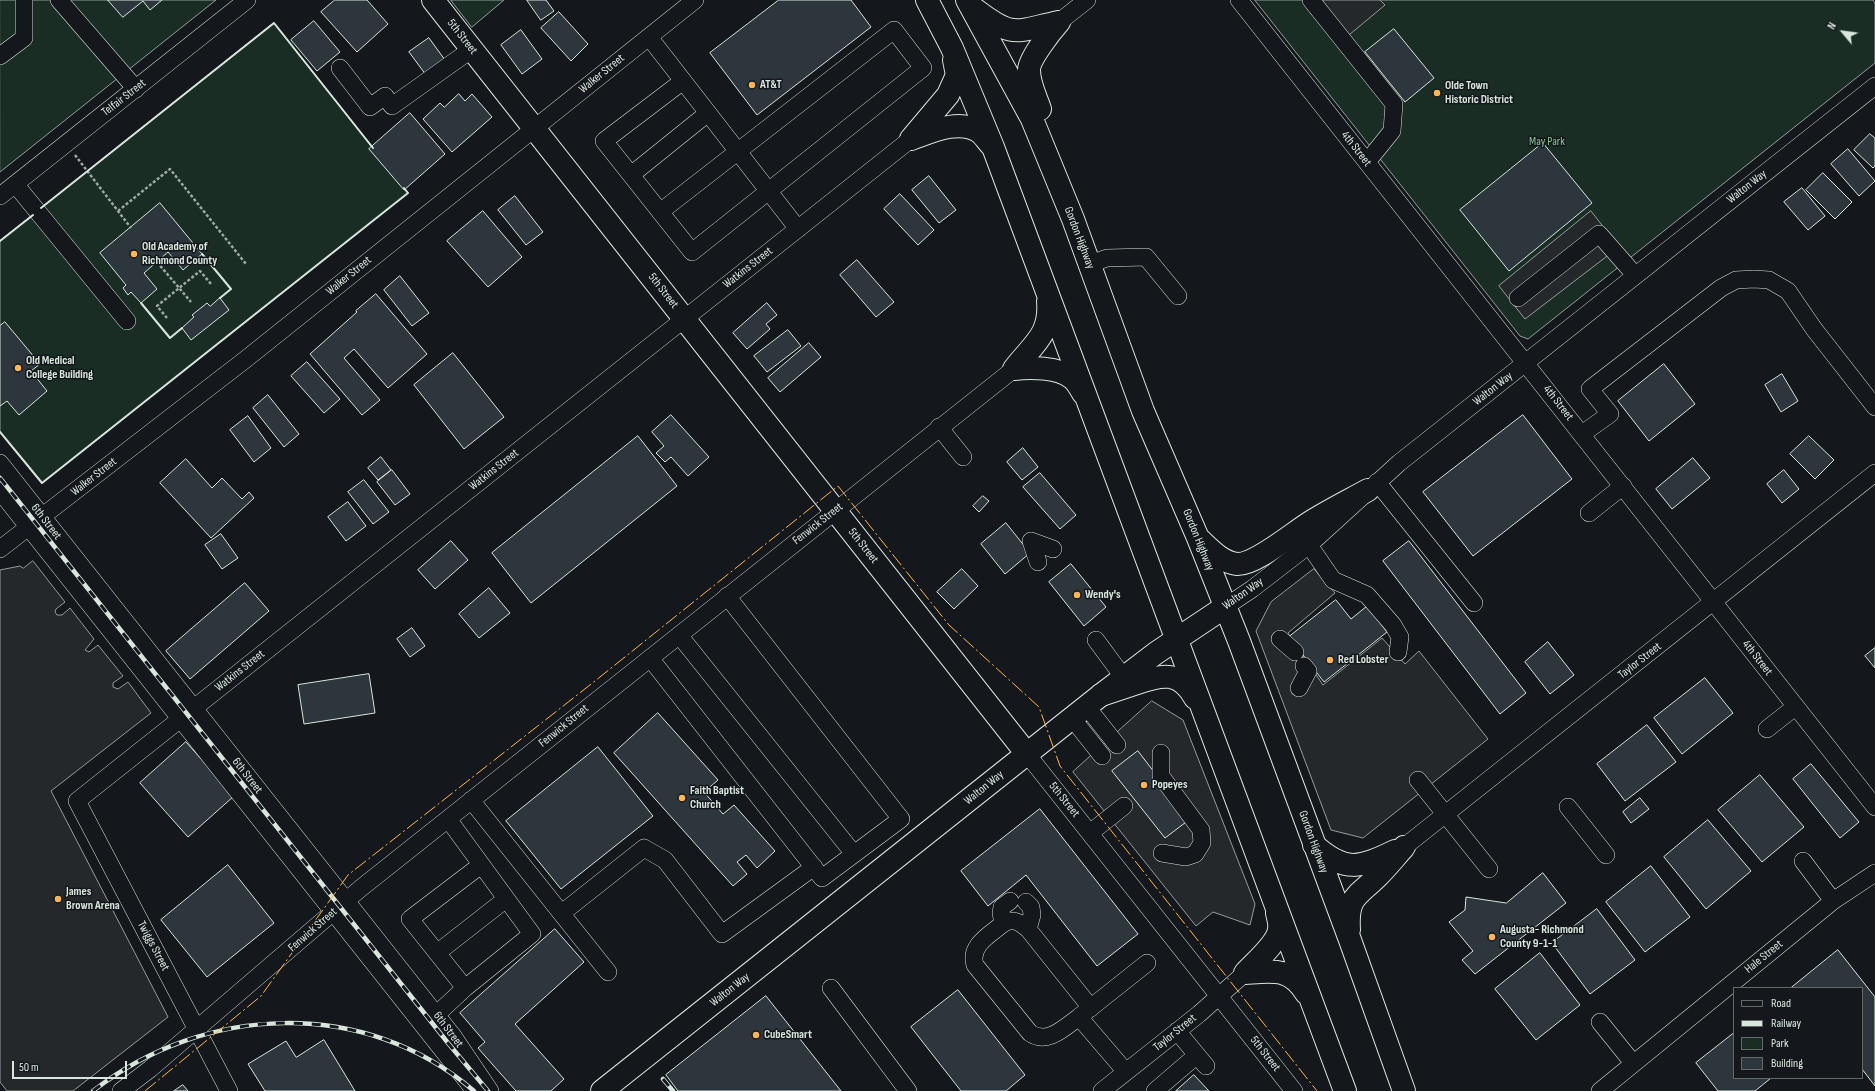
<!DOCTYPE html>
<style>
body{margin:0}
#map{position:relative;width:1875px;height:1091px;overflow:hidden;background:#14181c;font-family:"Sofia Sans Condensed",sans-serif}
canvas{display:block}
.legend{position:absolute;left:1733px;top:987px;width:130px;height:92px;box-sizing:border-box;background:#14181c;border:1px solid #626a69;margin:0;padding:5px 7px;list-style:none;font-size:12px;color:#d8e6dc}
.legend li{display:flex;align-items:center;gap:8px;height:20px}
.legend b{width:20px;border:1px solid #626a69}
.north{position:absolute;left:1823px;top:12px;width:40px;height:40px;-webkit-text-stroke:3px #14181c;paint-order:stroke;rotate:299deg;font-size:11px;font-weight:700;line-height:16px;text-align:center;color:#d8e6dc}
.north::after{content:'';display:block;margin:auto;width:14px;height:18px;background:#d8e6dc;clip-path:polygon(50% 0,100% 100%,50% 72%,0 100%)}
.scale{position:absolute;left:12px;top:1061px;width:115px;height:18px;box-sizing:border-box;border:2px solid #d8e6dc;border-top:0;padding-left:5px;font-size:12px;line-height:14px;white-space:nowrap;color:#d8e6dc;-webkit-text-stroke:3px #14181c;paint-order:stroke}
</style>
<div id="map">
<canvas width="1875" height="1091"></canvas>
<ul class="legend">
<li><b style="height:5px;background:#14181c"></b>Road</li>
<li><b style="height:5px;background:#d8e6dc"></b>Railway</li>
<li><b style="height:11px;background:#1a2d24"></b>Park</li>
<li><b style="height:11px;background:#2c363c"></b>Building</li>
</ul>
<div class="north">N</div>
<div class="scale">50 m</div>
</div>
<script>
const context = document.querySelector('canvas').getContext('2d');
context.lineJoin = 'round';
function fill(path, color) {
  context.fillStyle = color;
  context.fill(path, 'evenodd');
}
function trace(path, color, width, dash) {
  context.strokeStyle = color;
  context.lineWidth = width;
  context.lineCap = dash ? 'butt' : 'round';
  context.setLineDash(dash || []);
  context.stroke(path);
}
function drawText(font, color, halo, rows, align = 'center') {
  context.font = font + ' "Sofia Sans Condensed",sans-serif';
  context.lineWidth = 3;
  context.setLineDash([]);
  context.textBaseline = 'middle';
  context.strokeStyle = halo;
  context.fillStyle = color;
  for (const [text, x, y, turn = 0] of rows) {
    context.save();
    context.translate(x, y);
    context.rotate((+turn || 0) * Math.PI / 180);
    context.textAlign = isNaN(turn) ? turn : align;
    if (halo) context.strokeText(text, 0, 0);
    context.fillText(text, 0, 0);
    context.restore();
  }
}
const green = new Path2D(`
 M 0,0 L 216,0 L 0,172 Z
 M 451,0 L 504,0 L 472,27 Z
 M 1255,0 L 1873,0 L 1875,3 L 1875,63 L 1528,339 L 1520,336 L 1513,327 Z
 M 274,23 L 408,193 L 42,483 L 0,432 L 0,241 Z`);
fill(green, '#1a2d24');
trace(green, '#939e99', 1);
const parking = new Path2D(`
 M 1319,0 L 1380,0 L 1385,5 L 1349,35 Z
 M 1591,211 L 1619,247 L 1525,319 L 1499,286 Z
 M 33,561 L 65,602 L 56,609 L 55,612 L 57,615 L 62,615 L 70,608 L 94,639 L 85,650 L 89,652 L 98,645 L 123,676 L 113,683 L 113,687 L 118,689 L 128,682 L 151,713 L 51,791 L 168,1017 L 73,1091 L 7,1091 L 0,1082 L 0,570 L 20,566 L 23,568 Z
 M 1314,569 L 1335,593 L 1288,633 L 1323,685 L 1382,638 L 1405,664 L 1419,651 L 1488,739 L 1363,838 L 1331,830 L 1256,631 L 1271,602 Z
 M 1152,701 L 1183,720 L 1255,904 L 1250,925 L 1213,912 L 1196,926 L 1073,772 Z`);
fill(parking, '#24282b');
trace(parking, '#939e99', 1);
const building = new Path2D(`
 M 108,0 L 162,0 L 150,10 L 143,1 L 123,17 Z
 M 335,0 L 367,0 L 388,24 L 357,52 L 321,12 Z
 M 527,0 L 546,0 L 554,11 L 541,20 Z
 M 779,0 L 851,0 L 871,27 L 757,115 L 710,53 Z
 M 559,12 L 588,44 L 571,61 L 541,28 Z
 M 314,21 L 340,52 L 317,71 L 291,40 Z
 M 1394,29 L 1434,78 L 1405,102 L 1365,52 Z
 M 521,30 L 542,59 L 522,74 L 501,45 Z
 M 429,38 L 445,60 L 426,75 L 409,52 Z
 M 459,94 L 465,101 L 472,94 L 492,117 L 452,152 L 423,119 L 440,103 L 444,107 Z
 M 410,113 L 445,154 L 404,190 L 369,149 Z
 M 1870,134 L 1875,138 L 1875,166 L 1873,168 L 1854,150 Z
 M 1543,143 L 1592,203 L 1509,271 L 1460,210 Z
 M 1848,149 L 1875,181 L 1859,196 L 1831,164 Z
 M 1823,173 L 1852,202 L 1835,219 L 1806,190 Z
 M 929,176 L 956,210 L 939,223 L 912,190 Z
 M 1802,188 L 1825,216 L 1808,230 L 1784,202 Z
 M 900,194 L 934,230 L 918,245 L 884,209 Z
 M 515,196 L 543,232 L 526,245 L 498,210 Z
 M 160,203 L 202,254 L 183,270 L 168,252 L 144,273 L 157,289 L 141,303 L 131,292 L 128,295 L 123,288 L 126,285 L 100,253 Z
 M 483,211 L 522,257 L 488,287 L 447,241 Z
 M 857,260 L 894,302 L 876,317 L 840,275 Z
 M 400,276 L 429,313 L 412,326 L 384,290 Z
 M 376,294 L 427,354 L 388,388 L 354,349 L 344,358 L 380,400 L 362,415 L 310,354 L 357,312 L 356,311 Z
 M 220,298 L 229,310 L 191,340 L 182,328 L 194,317 L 192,315 L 207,303 L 210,306 Z
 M 767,303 L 777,315 L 766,324 L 770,329 L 747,349 L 733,333 Z
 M 5,322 L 40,364 L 31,371 L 47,391 L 19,415 L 7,401 L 0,406 L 0,326 Z
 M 788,330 L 801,346 L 767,372 L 754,356 Z
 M 809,343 L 821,357 L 780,392 L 768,378 Z
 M 453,353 L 504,417 L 464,449 L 414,385 Z
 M 307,362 L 340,399 L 324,413 L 291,376 Z
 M 1664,364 L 1695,404 L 1649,441 L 1618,401 Z
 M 1782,374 L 1798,401 L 1781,412 L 1765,385 Z
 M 268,395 L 299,434 L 284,447 L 253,408 Z
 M 671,415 L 709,457 L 688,476 L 671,457 L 665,462 L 656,453 L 664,446 L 652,432 Z
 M 1523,415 L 1572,479 L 1473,556 L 1423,492 Z
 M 248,416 L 271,448 L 254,462 L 230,430 Z
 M 638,436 L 677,486 L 531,603 L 492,553 Z
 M 1809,436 L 1834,460 L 1815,479 L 1790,454 Z
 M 1023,448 L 1038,467 L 1022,480 L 1007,462 Z
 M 381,457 L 391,470 L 378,480 L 368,468 Z
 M 1693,458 L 1710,478 L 1672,509 L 1656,489 Z
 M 186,459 L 212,488 L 222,478 L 242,499 L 249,492 L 254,498 L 211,538 L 160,483 Z
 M 392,470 L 410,494 L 395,505 L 377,482 Z
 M 1784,470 L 1799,489 L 1782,503 L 1767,484 Z
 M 1040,473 L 1076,515 L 1060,529 L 1023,487 Z
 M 364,480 L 389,512 L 373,524 L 348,492 Z
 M 983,496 L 989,501 L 979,512 L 973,506 Z
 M 348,502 L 366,526 L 346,541 L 328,517 Z
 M 1006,523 L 1030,553 L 1005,574 L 981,544 Z
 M 221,534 L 238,558 L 222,569 L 205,545 Z
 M 451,541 L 468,560 L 435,589 L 418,570 Z
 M 1409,541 L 1526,693 L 1500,714 L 1383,561 Z
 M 1071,564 L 1106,607 L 1084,626 L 1049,582 Z
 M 962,569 L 978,586 L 954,609 L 937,592 Z
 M 245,583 L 269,611 L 190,679 L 166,651 Z
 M 489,588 L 510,613 L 479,638 L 459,614 Z
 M 1336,600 L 1351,619 L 1367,606 L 1387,632 L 1324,682 L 1289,637 Z
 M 412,628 L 425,646 L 410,657 L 397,639 Z
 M 1548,642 L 1574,675 L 1550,694 L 1525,662 Z
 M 1875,648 L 1875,668 L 1865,656 Z
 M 369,674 L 375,713 L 304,724 L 298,685 Z
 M 1705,678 L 1733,713 L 1682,754 L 1654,718 Z
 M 658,713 L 718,780 L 704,792 L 723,814 L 734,805 L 775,851 L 757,868 L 746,855 L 737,862 L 747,874 L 733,886 L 614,753 Z
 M 1647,725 L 1676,762 L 1625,801 L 1597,764 Z
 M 186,742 L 234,796 L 188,837 L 140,783 Z
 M 598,747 L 653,816 L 561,889 L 506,821 Z
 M 1138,751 L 1190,819 L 1165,838 L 1112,771 Z
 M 1811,764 L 1859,822 L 1840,838 L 1793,779 Z
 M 1760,775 L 1804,827 L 1762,862 L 1718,810 Z
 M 1640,798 L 1649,809 L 1631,823 L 1623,812 Z
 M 1040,809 L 1138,934 L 1097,966 L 1026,875 L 988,906 L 961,871 Z
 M 1708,820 L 1751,871 L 1706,909 L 1664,857 Z
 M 228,865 L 274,923 L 207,977 L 161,920 Z
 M 1651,866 L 1690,917 L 1645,952 L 1606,902 Z
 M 1543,873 L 1566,903 L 1475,974 L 1462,960 L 1473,951 L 1449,922 L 1465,910 L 1466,897 L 1506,903 Z
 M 1597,909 L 1635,960 L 1590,994 L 1552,943 Z
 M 555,929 L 584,962 L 515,1024 L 564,1079 L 551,1091 L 516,1091 L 478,1048 L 485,1042 L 460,1013 Z
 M 1838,950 L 1875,997 L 1875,1086 L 1862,1069 L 1862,988 L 1791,988 Z
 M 1540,953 L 1580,1005 L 1536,1040 L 1495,989 Z
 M 958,990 L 1025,1075 L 1006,1091 L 961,1091 L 911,1027 Z
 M 766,996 L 841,1091 L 678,1091 L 666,1075 Z
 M 1734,1033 L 1734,1078 L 1771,1078 L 1755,1091 L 1718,1091 L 1696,1063 Z
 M 324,1040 L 355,1091 L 265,1091 L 248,1064 L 286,1041 L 296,1057 Z
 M 1194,1075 L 1209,1091 L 1176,1091 Z
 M 183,1085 L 188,1091 L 174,1091 Z`);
fill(building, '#2c363c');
trace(building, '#d8e6dc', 1);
const minor = new Path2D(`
 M 59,0 L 136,89
 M 1239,0 L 1875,807
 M 1311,0 L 1394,104 L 1392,131 L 1367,162
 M 1059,22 L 1087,0
 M 649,37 L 798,229
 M 0,56 L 24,38 L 24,0
 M 340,68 L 370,107 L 385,96 L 392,106 L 472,49
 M 631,175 L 708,113
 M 15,184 L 127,321
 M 0,196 L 247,0
 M 660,212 L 894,30 L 923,68 L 692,252 L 604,141 L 683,81
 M 1090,264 L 1107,258 L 1146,257 L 1178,296
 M 1518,298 L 1599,234 L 1635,275
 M 939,427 L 963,457
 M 1582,434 L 1610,414 L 1590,389 L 1721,288 L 1736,280 L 1754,279 L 1769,280 L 1788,291 L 1814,329 L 1875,407
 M 0,463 L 453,1036 L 490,1091
 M 1377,482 L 1474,603
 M 0,491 L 475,1091
 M 1589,513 L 1623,486
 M 1031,541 L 1053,549
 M 1031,541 L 1038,562
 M 1309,545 L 1333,580 L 1367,595 L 1393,625 L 1400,637 L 1398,652
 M 0,549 L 246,359 L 695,0
 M 1225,607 L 1252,589 L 1309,545 L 1399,463 L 1875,86
 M 679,635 L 854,854
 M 1280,639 L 1295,652
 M 1096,640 L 1124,678
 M 650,658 L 822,878 L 901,819 L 727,596
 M 1299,688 L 1308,671 L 1304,666
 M 1087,707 L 1117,745
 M 1072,718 L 1102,756
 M 1767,729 L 1795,707
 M 1161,753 L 1161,776 L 1201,830 L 1202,843 L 1195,854 L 1186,857 L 1162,853
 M 1027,754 L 1294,1091
 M 1418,780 L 1489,869
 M 471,800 L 608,972
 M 1568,807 L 1606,855
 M 1090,833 L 1124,806
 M 1404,847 L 1875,473
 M 1803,861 L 1833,901
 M 1026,902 L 1031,907 L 1032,915 L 1028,929
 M 562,913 L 644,848 L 665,860 L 722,934 L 814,867
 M 1003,924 L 1001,913 L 1002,907 L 1010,901
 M 437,953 L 506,899
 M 465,988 L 410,919 L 481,865
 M 831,988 L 908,1091
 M 436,1015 L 465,988 L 532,934 L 448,819
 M 1079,1017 C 1064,1028 1047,1045 1030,1033 L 975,965 C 970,949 983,939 995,930 C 1000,926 1005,921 1011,921 C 1017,920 1024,926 1028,929 L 1091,1008
 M 1600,1022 L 1633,1063
 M 1177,1031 L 1206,1066
 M 1126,1072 L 1079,1017 L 1147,963
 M 121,1091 L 150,1069 L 361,888 L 1014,369
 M 229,1091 L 77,801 L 911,139
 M 1102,1091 L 1199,1014 L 1245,973
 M 1155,1091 L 1197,1055
 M 1600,1091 L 1833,901 L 1875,873`);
const major = new Path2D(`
 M 433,0 L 1027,754
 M 602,1091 L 1101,695 L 1156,653 L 1225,607`);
const highway = new Path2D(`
 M 927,0 L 952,48 L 993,147 L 1345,1091
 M 967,0 L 1032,119 L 1073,219 L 1143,411 L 1198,538 L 1239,641 L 1350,940 L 1404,1091
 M 976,10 C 1014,39 1015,31 1059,22
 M 1040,109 C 1036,97 1029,84 1029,70 C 1029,59 1051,31 1059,22
 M 911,139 L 948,95 L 957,75 L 954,60
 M 911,139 C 931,132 958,119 978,131 C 983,134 987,141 991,145
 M 1014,369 C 1033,344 1051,335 1048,301
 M 1014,369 C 1030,367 1058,367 1072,378 C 1076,381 1080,388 1083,393
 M 1199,539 C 1210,549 1221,562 1237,564 C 1255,565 1293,533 1309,523 C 1328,511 1348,501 1368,490
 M 1101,695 C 1113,691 1125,687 1137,683 C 1163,674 1180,671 1195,698
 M 1314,845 C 1345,873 1360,868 1395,851
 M 1349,930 C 1347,896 1357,897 1378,876 C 1387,867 1395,857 1404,847
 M 1245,973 C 1255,962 1278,943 1279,929 C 1280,924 1278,918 1277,913
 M 1245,973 C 1273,971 1290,967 1306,993`);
trace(minor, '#d8e6dc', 18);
trace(major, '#d8e6dc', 24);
trace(highway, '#d8e6dc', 24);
trace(new Path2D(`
 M 75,155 L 131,228
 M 118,211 L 170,169 L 246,264
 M 157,262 L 191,302
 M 167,318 L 157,306 L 200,271 L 211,284`), '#9da8a2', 2.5, [3, 2]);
trace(minor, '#14181c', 17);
trace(major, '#14181c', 22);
trace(highway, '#14181c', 22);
const rail = new Path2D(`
 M 0,478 L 448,1043 L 488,1091
 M 663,1079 L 673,1091
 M 93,1091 C 204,1004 365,997 474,1091`);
trace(rail, '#d8e6dc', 4.5);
trace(rail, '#14181c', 3, [9]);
trace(new Path2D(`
 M 41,208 L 274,23 L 373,148
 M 0,241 L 33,215
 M 202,254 L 231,289 L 220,298
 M 141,303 L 170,338 L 182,328
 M 0,432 L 42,483 L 408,193 L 404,188`), '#d8e6dc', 2);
trace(new Path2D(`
 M 145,1091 L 261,996 L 348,875 L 595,681 L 838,486 L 949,625 L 1039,707 L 1060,766 L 1317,1091`), '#ffb74d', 1, [14, 3, 2, 3]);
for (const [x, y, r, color] of [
 [752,85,4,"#ffb74d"],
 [1437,93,4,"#ffb74d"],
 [134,254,4,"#ffb74d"],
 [18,368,4,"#ffb74d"],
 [1077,595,4,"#ffb74d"],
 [1330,660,4,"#ffb74d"],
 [1144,785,4,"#ffb74d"],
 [682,798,4,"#ffb74d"],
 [58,899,4,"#ffb74d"],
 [1492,937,4,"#ffb74d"],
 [756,1035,4,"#ffb74d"]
]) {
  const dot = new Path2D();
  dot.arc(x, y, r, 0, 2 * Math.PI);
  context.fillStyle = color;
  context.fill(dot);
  trace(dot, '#14181c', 1.5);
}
drawText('12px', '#d8e6dc', '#14181c', [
 ["5th Street",462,37,52],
 ["Walker Street",602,74,-39],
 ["Telfair Street",124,98,-38],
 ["4th Street",1356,149,52],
 ["Walton Way",1747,187,-38],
 ["Gordon Highway",1079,238,69],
 ["Watkins Street",748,268,-38],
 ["Walker Street",349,276,-39],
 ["5th Street",663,291,52],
 ["Walton Way",1493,389,-38],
 ["4th Street",1558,403,52],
 ["Watkins Street",494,470,-38],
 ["Walker Street",94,477,-38],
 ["6th Street",46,522,52],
 ["Fenwick Street",818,524,-38],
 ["Gordon Highway",1198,540,68],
 ["5th Street",863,546,52],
 ["Walton Way",1243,594,-35],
 ["4th Street",1757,658,52],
 ["Taylor Street",1640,661,-38],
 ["Watkins Street",240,671,-38],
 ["Fenwick Street",564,726,-39],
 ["6th Street",247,776,52],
 ["Walton Way",984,788,-39],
 ["5th Street",1064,800,51],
 ["Gordon Highway",1313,842,70],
 ["Fenwick Street",313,930,-41],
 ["Twiggs Street",153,946,62],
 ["Hale Street",1764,957,-39],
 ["Walton Way",730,990,-38],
 ["6th Street",448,1030,53],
 ["Taylor Street",1175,1033,-39],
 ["5th Street",1265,1054,52]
]);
drawText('bold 12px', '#d8e6dc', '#14181c', [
 ["AT&T",760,85],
 ["Olde Town",1445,86],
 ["Historic District",1445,100],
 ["Old Academy of",142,247],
 ["Richmond County",142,261],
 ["Old Medical",26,361],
 ["College Building",26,375],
 ["Wendy's",1085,595],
 ["Red Lobster",1338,660],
 ["Popeyes",1152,785],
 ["Faith Baptist",690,791],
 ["Church",690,805],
 ["James",66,892],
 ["Brown Arena",66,906],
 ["Augusta- Richmond",1500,930],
 ["County 9-1-1",1500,944],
 ["CubeSmart",764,1035]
], 'left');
drawText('12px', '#8ac095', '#14181c', [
 ["May Park",1547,142]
]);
</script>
